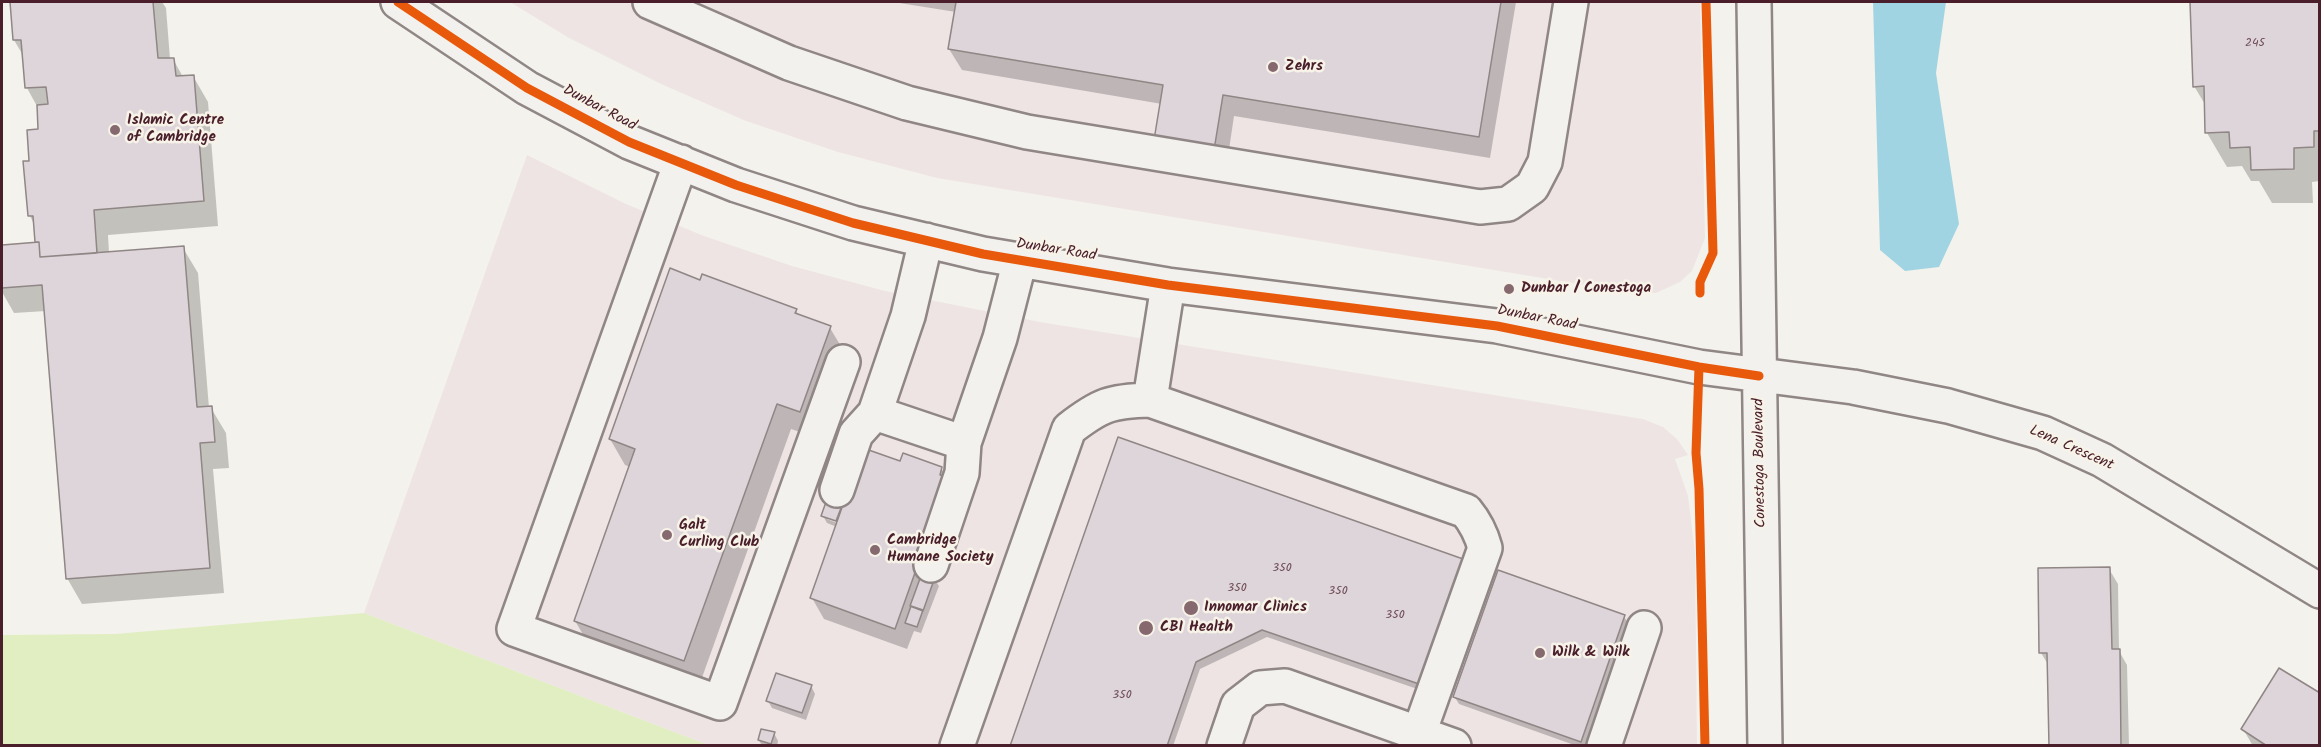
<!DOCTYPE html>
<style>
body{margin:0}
#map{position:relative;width:2321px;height:747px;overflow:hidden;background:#f4f2ec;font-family:Kalam,sans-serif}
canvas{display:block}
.frame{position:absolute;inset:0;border:3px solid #4a1f2b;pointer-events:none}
</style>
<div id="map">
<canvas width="2321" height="747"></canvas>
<div class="frame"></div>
</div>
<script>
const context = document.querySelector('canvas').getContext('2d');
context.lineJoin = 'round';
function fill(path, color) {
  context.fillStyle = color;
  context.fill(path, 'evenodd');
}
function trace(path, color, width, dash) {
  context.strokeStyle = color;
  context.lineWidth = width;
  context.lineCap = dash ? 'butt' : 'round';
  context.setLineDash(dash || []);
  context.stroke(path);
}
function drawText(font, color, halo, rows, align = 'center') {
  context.font = font + ' Kalam,sans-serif';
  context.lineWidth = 5;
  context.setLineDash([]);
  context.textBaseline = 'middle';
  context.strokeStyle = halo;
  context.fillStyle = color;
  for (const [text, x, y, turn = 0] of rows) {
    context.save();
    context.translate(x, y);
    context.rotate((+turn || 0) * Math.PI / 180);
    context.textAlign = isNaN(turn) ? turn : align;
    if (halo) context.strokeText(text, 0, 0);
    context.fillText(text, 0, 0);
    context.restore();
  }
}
fill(new Path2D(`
 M 510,2 L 1700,2 L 1705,238 L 1692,271 L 1680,282 L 1656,293 L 1627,292 L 937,178 L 838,152 L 746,121 L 661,84 L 569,38 Z
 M 527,155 L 626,204 L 704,236 L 792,266 L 885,291 L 1040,322 L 1643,419 L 1663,427 L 1677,439 L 1688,455 L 1675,459 L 1688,496 L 1695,553 L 1697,745 L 708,745 L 364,613 Z`), '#eee4e4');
fill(new Path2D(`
 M 364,613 L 708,745 L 2,745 L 2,635 L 115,634 Z`), '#e0eec2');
fill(new Path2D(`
 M 1873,2 L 1946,2 L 1936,73 L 1959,224 L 1939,267 L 1905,271 L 1880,250 Z`), '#a1d4e2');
fill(new Path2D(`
 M 11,2 L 162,2 L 166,8 L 170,59 L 173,59 L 183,77 L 193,76 L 208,102 L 218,226 L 108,235 L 109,253 L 183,248 L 198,273 L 209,408 L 211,408 L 226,433 L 229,468 L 213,469 L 224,593 L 82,604 L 67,578 L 46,311 L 14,313 L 2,292 L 2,246 L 37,243 L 35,226 L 30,216 L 31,162 L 40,131 L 38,108 L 27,88 L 24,57 L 14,40 Z
 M 893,2 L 1516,2 L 1490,158 L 1234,116 L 1226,170 L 1162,104 L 962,70 L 949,49 L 956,12 Z
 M 2191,2 L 2320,2 L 2320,181 L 2312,182 L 2313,203 L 2272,203 L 2259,181 L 2251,181 L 2242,166 L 2227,167 L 2207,133 L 2206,106 L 2194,86 Z
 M 701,281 L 796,310 L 799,316 L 830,328 L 845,353 L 815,437 L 791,429 L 699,686 L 590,646 L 575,621 L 630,467 L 625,465 L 610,439 Z
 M 1119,438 L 1462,560 L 1466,567 L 1423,691 L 1267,637 L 1200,669 L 1173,746 L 1011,746 Z
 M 901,463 L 941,468 L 947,478 L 934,579 L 939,586 L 921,633 L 914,631 L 907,649 L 824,619 L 812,598 L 837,527 L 827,523 L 823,516 L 840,509 L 842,513 ZM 827,516 L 843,522 L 842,525 L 827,519 Z
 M 2109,569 L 2118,584 L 2119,651 L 2127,665 L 2129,746 L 2050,746 L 2049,666 L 2041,653 Z
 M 1624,617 L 1629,624 L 1586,746 L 1577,746 L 1459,704 L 1454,696 Z
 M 811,686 L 815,694 L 806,720 L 772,708 L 768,701 Z
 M 2243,729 L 2320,746 L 2253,746 Z
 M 774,733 L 778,741 L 777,746 L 762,746 L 759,740 Z`), '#0003');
const building = new Path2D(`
 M 10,2 L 153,2 L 158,58 L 174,58 L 176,76 L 194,75 L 204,201 L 94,210 L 97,253 L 40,257 L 39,242 L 35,242 L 33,216 L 28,216 L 23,161 L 29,161 L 27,130 L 38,129 L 37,105 L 48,104 L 46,87 L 25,88 L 21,40 L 13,40 Z
 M 956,2 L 1501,2 L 1479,137 L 1223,95 L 1214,150 L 1154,140 L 1163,85 L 948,49 Z
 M 2190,2 L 2320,2 L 2320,131 L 2314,131 L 2314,147 L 2294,148 L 2294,169 L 2251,170 L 2250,147 L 2230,148 L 2229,132 L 2205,133 L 2204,86 L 2193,87 Z
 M 39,242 L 40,257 L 184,246 L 197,407 L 212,406 L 215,442 L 200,443 L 210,568 L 66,579 L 42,285 L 2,288 L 2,245 Z
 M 670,268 L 700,280 L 702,274 L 797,309 L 795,313 L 831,326 L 800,412 L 777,404 L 684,661 L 574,621 L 635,449 L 609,439 Z
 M 1118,437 L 1463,559 L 1419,684 L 1262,630 L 1196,662 L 1167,746 L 1010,746 Z
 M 863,448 L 900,461 L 903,453 L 942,467 L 940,475 L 949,477 L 895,629 L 810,598 Z
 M 826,502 L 841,508 L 836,521 L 821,516 Z
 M 2110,567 L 2112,649 L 2120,649 L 2121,746 L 2049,746 L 2047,653 L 2039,653 L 2038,568 Z
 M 1498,570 L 1625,615 L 1581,742 L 1453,697 Z
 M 922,573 L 935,577 L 923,611 L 910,606 Z
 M 911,606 L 923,610 L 917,627 L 905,623 Z
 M 2279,668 L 2320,693 L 2320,746 L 2267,746 L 2241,729 Z
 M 776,673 L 812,685 L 802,713 L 766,701 Z
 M 761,729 L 775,732 L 771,744 L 758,740 Z`);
fill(building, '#ded5da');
trace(building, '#8f8685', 1.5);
const minor = new Path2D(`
 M 398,2 L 527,88 L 629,142 L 736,185 L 853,223 L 983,254 L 1168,285 L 1497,326 L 1699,367 L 1853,387 L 1948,406 L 2043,433 L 2102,460 L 2320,591
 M 650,2 L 789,63 L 907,103 L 1027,132 L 1480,207 L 1508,204 L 1532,187 L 1545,162 L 1571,2
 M 1754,2 L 1765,746
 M 681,162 L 514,629 L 720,703 L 843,362
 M 926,240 L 908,316 L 875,413 L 964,443 L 1000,338 L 1020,260
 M 1150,400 L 1168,285
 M 837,490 L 856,434 L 875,413
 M 931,565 L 962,473 L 964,443
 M 957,746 L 1069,429 C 1100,405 1110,401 1150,400 L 1466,511 C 1476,523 1481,533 1485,548 L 1419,733
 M 1224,746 L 1238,705 L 1260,688 L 1285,686 L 1454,746
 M 1604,746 L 1644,628`);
trace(minor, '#8f8685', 38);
trace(minor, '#f2f1ed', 33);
trace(new Path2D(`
 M 398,2 L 527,88 L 629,142 L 736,185 L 853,223 L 983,254 L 1168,285 L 1497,326 L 1699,367 L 1759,376
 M 1700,293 L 1700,282 L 1713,253 L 1706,2
 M 1699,367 L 1696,453 L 1699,489 L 1705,746`), '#e8590c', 9);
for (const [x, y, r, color] of [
 [1273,67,6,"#86696f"],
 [115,130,6,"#86696f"],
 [1509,289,6,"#86696f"],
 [667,535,6,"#86696f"],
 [875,550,6,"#86696f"],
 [1191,608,8,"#86696f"],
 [1146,628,8,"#86696f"],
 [1540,653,6,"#86696f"]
]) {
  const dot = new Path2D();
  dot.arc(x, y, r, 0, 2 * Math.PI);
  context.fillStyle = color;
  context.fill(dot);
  trace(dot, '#f7f3e8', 2);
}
drawText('12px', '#6f4c57', null, [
 ["245",2255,44],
 ["350",1282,569],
 ["350",1237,589],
 ["350",1338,592],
 ["350",1395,616],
 ["350",1122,696]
]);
drawText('bold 15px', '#4a1f2b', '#f7f3e8', [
 ["Zehrs",1285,67],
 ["Islamic Centre",127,121],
 ["of Cambridge",127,138],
 ["Dunbar / Conestoga",1521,289],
 ["Galt",679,526],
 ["Curling Club",679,543],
 ["Cambridge",887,541],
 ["Humane Society",887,558],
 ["Innomar Clinics",1204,608],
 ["CBI Health",1160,628],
 ["Wilk & Wilk",1552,653]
], 'left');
drawText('15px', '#4a1f2b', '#f7f3e8', [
 ["Dunbar Road",599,109,28],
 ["Dunbar Road",1056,251,9],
 ["Dunbar Road",1537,319,11],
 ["Lena Crescent",2071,449,24],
 ["Conestoga Boulevard",1761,463,-91]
]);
</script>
